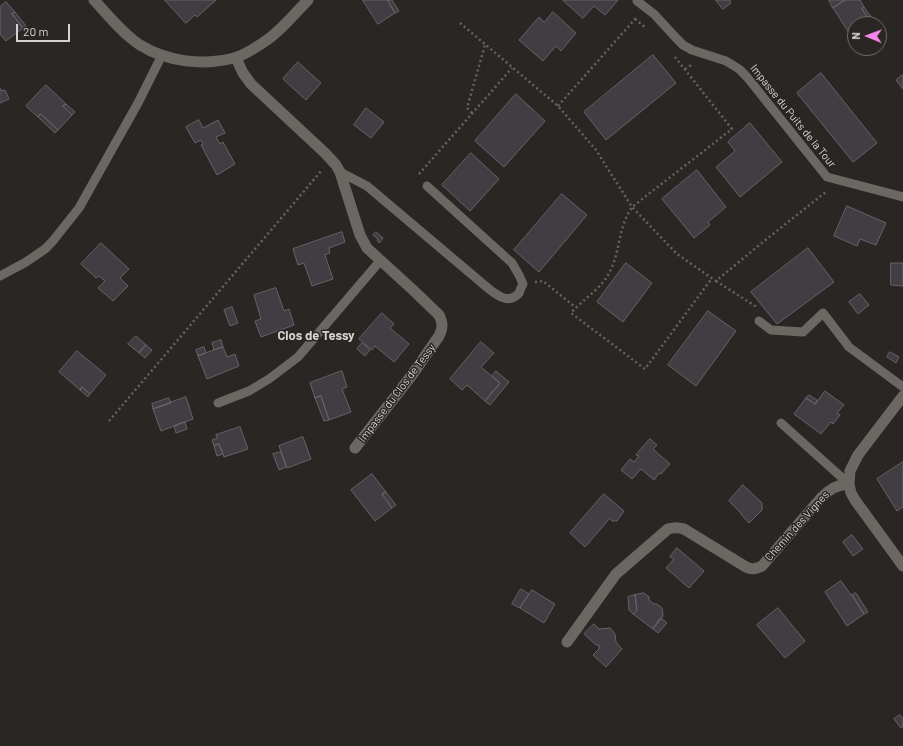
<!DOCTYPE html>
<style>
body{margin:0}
#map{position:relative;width:903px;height:746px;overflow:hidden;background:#2a2623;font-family:Barlow,sans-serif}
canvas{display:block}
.north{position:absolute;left:847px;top:16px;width:40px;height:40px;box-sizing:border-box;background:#2a2623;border:1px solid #6e6b68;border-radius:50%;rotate:271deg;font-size:11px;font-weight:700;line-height:16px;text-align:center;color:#d4d2d0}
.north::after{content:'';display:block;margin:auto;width:14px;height:18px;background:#f688ec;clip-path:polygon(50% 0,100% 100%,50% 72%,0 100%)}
.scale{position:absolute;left:16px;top:24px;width:54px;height:18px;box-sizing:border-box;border:2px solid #d4d2d0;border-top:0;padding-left:5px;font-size:12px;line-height:14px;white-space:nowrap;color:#d4d2d0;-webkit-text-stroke:3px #2a2623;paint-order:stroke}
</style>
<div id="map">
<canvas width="903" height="746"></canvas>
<div class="north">N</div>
<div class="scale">20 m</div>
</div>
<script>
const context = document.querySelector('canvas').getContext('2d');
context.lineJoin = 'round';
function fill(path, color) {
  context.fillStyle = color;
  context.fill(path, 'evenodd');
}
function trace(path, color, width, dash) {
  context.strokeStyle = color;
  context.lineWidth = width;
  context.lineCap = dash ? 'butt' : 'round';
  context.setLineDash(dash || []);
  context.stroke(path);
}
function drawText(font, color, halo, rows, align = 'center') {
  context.font = font + ' Barlow,sans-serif';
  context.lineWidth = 3;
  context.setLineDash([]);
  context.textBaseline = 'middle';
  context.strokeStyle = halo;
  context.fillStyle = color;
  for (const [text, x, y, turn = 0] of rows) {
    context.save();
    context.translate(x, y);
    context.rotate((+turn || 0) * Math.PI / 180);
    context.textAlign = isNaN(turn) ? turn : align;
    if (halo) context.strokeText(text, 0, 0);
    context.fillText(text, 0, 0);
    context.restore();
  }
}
const building = new Path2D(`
 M 165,0 L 216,0 L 197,17 L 195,15 L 186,23 Z
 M 363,0 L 390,0 L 388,1 L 395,13 L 378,24 Z
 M 390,0 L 392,0 L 399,11 L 395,13 L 388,1 Z
 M 563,0 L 618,0 L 605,15 L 594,6 L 583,18 Z
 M 716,0 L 730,0 L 731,3 L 723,9 Z
 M 829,0 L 845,0 L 833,8 Z
 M 845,0 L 860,0 L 864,7 L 862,9 L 869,20 L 863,24 L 855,24 L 855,29 L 849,33 L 833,8 Z
 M 6,2 L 15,12 L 12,14 L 23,28 L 6,41 L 0,34 L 0,7 Z
 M 864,7 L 872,18 L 869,20 L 862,9 Z
 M 15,12 L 26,26 L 23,28 L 12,14 Z
 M 553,12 L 576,33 L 561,51 L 556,46 L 543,61 L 519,40 L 539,17 L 544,22 Z
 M 653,55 L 676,83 L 606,140 L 584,112 Z
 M 298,62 L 321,83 L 306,100 L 283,79 Z
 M 821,73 L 877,143 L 853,162 L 797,93 Z
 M 903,75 L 903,89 L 896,80 Z
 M 46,85 L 66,104 L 63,106 L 72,115 L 58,130 L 41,114 L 38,117 L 26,106 Z
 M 0,88 L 2,91 L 5,90 L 9,99 L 0,103 Z
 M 516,94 L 545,121 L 504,167 L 475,141 Z
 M 66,104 L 75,112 L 72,115 L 63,106 Z
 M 366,108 L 384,122 L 371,138 L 354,125 Z
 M 41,114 L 58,130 L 55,133 L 38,117 Z
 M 199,120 L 203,128 L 218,120 L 225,133 L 216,137 L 220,144 L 223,142 L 235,164 L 217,175 L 201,145 L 203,144 L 201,140 L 195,143 L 186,127 Z
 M 750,123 L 782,162 L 740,197 L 716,167 L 735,151 L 728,142 Z
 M 471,153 L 499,179 L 470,211 L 442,185 Z
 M 697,170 L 726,207 L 708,222 L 710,225 L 694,238 L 662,199 Z
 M 562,194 L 587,215 L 539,272 L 514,250 Z
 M 847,206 L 886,223 L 876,245 L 860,239 L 857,246 L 834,236 Z
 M 342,232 L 345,242 L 329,248 L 330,253 L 325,255 L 333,279 L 312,286 L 304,263 L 298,265 L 293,249 Z
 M 376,232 L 383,238 L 379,243 L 377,240 L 378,239 L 373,235 Z
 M 101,243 L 129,269 L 120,278 L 128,286 L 113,301 L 98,288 L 105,281 L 99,276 L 96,278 L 81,264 Z
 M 808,248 L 834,282 L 777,324 L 751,292 Z
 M 626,263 L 652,283 L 623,322 L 597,302 Z
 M 891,263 L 903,263 L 903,286 L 891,285 Z
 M 276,288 L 284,311 L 289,309 L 294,325 L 261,337 L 255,321 L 261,319 L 254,295 Z
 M 860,294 L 869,305 L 858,314 L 849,302 Z
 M 232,307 L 238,323 L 230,326 L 224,310 Z
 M 708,311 L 736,331 L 696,386 L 668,365 Z
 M 382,313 L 394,324 L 390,328 L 409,344 L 394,362 L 375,346 L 372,350 L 359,339 Z
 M 136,336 L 146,345 L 139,353 L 128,344 Z
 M 221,340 L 223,347 L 214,350 L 212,343 Z
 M 481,342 L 494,353 L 481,367 L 500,383 L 485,401 L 467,385 L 462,390 L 450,379 Z
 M 362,343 L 370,350 L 365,356 L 357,349 Z
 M 146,345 L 152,350 L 145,358 L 139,353 Z
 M 204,347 L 206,353 L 198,356 L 196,350 Z
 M 223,347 L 227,357 L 235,354 L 239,366 L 207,379 L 198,356 Z
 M 77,351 L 106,375 L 90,394 L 82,387 L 80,390 L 59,372 Z
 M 890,352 L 899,357 L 896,363 L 887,357 Z
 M 342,371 L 347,387 L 342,389 L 351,412 L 329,420 L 321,396 L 315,398 L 310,383 Z
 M 496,371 L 509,382 L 490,405 L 485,401 L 500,383 L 492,376 Z
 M 82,387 L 90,394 L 88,397 L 80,390 Z
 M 825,391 L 844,405 L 837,413 L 840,415 L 833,424 L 831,422 L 821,434 L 794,414 L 806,398 L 815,404 Z
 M 809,395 L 817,400 L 815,404 L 806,398 Z
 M 321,396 L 329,420 L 324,421 L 315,398 Z
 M 186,397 L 193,419 L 161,431 L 153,409 Z
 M 169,398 L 171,403 L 153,409 L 152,404 Z
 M 185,422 L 187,429 L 176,433 L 174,426 Z
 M 240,427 L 248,449 L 224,457 L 219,444 L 214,446 L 212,440 L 217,438 L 216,435 Z
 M 303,437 L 311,459 L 287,468 L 279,446 Z
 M 650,439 L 657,445 L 653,449 L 670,464 L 661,474 L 659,473 L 654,480 L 641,469 L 632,479 L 621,470 L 630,459 L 634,462 L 639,456 L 636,455 Z
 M 219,444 L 223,454 L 217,456 L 214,446 Z
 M 281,452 L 286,467 L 279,470 L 273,454 Z
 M 903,462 L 903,507 L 897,511 L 877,479 Z
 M 372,474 L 386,492 L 382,494 L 392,508 L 375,521 L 351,490 Z
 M 743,485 L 762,503 L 762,510 L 749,523 L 741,514 L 740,512 L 729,501 Z
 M 386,492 L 396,505 L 392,508 L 382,494 Z
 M 604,494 L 624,511 L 617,521 L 612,521 L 610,518 L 585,547 L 570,533 Z
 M 852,535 L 863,549 L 853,556 L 843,542 Z
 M 677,548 L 704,571 L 689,588 L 666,568 L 674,559 L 670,557 Z
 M 841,581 L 851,595 L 852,595 L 864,614 L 847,626 L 825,592 Z
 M 521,589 L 529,594 L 520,608 L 512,604 Z
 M 532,590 L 555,604 L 544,623 L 520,608 Z
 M 644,593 L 649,597 L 649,600 L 654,604 L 657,604 L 662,608 L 663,616 L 653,629 L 633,614 L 637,610 L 635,595 Z
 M 856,593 L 868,612 L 864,614 L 852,595 Z
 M 635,595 L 637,610 L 633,614 L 629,610 L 628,597 Z
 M 778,608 L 805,641 L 785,658 L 757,625 Z
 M 661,618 L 667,623 L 658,633 L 653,629 Z
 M 594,624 L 599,629 L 610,628 L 615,634 L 616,642 L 622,649 L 606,667 L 593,655 L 599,649 L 599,645 L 596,645 L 584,634 Z
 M 900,715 L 903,719 L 903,726 L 901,728 L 894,719 Z`);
fill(building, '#403e42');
trace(building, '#666368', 1);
trace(new Path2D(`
 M 635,19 L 646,28
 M 460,23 L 558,106 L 596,150 L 632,207 L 677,254 L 716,281 L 763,242 L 827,191
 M 675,57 L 732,129 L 632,207 C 629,212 626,217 624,223 C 618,240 618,257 609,273 C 602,288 582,300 571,313 L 645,369 L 712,278
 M 685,69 L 693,64
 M 558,106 L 636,18
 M 472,113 L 467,108 L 485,45
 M 419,174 L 512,68
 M 716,281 L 755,306 L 756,309
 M 535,282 L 543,281 L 575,307
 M 109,421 L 322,170`), '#676361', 2.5, [2, 3]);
trace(new Path2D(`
 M 637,1 L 654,14 L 677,39 L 683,45 L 692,50 L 726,61 L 739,69 L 747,77 L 827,177 L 903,197
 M 340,172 L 367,186 L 489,289 C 497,295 509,305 519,293 C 520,291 521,287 523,284 L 519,275 L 512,263 L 427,186
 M 0,276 L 26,262 L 45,249 L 52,242 L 79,208 L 138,103 L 162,55
 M 759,321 L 771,330 L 803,332 L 823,313 L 849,347 L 903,387
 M 218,403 L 249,391 L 269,379 L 298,357 L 380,261
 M 781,423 L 849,484`), '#6b6763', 9);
trace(new Path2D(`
 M 94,0 C 108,15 123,34 140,45 C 168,62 203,66 234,58 C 245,55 255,48 264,42 C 281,31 294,14 308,0
 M 236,58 L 243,73 L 251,84 L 325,153 L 336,165 L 340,172 L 360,235 L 367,248 L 413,290 L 439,315 C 443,323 443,328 439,336 L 412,375 L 355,448
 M 849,484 L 850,471 L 858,455 L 903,396
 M 567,642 L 616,574 L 668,529 C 674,527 678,527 684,529 L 746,567 C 752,570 756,569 762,566 L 821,498 C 830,489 836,485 849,484 L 851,493 L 855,500 L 903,566`), '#6b6763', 11);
drawText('11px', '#d4d2d0', '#2a2623', [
 ["Impasse du Puits de la Tour",793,116,51],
 ["Impasse du Clos de Tessy",397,393,-53],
 ["Chemin des Vignes",797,526,-48]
]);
drawText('bold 13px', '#d4d2d0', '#2a2623', [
 ["Clos de Tessy",316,336]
]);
</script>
